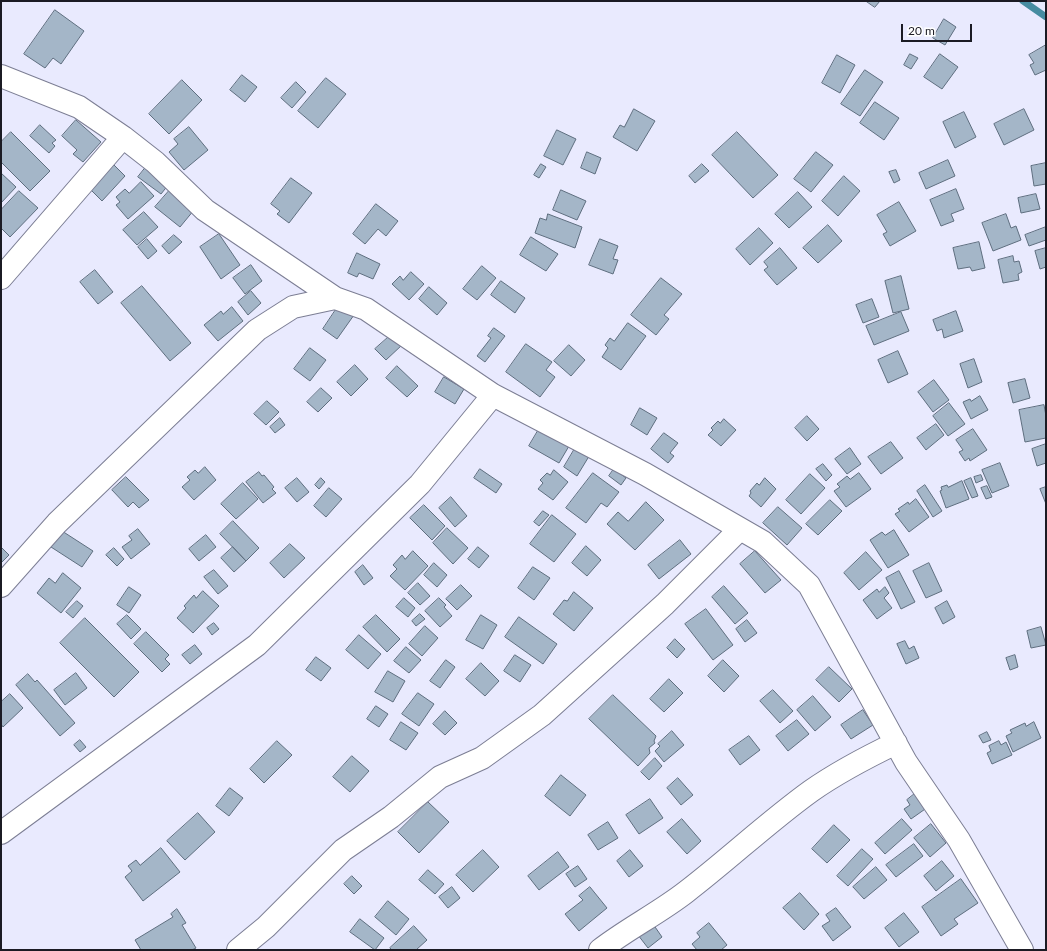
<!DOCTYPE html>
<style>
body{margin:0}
#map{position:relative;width:1047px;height:951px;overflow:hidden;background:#e9eafe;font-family:Lato,sans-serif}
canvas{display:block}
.frame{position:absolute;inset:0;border:2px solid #1b1b24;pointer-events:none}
.scale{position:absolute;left:901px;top:24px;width:71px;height:18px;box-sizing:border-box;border:2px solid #1b1b24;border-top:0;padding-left:5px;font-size:12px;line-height:14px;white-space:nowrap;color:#1b1b24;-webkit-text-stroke:3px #fff;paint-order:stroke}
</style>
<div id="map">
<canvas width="1047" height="951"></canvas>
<div class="frame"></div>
<div class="scale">20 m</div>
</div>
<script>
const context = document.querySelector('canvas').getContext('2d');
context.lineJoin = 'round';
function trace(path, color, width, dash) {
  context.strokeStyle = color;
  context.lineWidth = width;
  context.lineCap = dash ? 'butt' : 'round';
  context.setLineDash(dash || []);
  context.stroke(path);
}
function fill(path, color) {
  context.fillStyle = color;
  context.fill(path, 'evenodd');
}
trace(new Path2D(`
 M 1023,1 L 1046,17`), '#468ca1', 7);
const building = new Path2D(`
 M 866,1 L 880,1 L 875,7 Z
 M 55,10 L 84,31 L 61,64 L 53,58 L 45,68 L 24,54 Z
 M 944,19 L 956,27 L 945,45 L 933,38 Z
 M 1046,45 L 1046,70 L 1035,75 L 1030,65 L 1034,63 L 1029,55 Z
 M 910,54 L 918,58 L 911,69 L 904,65 Z
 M 940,54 L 958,67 L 942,89 L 924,77 Z
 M 837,55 L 855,65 L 840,93 L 822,83 Z
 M 865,70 L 883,82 L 860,116 L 841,104 Z
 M 242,75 L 257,87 L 245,102 L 230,90 Z
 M 326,78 L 346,94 L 318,128 L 298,111 Z
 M 182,80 L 202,100 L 169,134 L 149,114 Z
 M 296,82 L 306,92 L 292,108 L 281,98 Z
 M 875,102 L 899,118 L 884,140 L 860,123 Z
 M 634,109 L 655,121 L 637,151 L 613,137 L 620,125 L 624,127 Z
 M 1024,109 L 1034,130 L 1004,145 L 994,124 Z
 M 964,112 L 976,137 L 955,148 L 943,122 Z
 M 76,120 L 101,142 L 83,162 L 73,154 L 77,150 L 62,136 Z
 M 40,125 L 56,140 L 52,143 L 55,146 L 49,153 L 30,136 Z
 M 189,127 L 208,150 L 184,170 L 169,152 L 178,144 L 174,139 Z
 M 557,130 L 576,139 L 563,165 L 544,156 Z
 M 11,132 L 50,171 L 30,191 L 1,162 L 1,142 Z
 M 737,132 L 778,175 L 753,198 L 712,155 Z
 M 587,152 L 601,158 L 595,174 L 581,168 Z
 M 816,152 L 833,165 L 811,192 L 794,179 Z
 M 948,160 L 955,176 L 926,189 L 919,173 Z
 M 112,163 L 125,176 L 102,201 L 89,188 Z
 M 1046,163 L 1046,184 L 1034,186 L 1031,166 Z
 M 541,164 L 546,167 L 539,178 L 534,175 Z
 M 702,164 L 709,171 L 695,183 L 689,176 Z
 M 146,167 L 169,184 L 161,194 L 138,177 Z
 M 896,170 L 900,180 L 894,183 L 889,172 Z
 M 1,173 L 16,187 L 1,203 Z
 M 844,176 L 860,191 L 838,216 L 822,201 Z
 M 291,178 L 312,193 L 289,223 L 277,214 L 280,211 L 271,204 Z
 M 141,182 L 154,196 L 128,219 L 116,205 L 120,202 L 116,197 L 125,189 L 129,193 Z
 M 956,189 L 964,209 L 951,214 L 954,221 L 941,226 L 930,200 Z
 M 561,190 L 586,201 L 577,220 L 553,210 Z
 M 19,191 L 38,208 L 10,237 L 1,228 L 1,210 Z
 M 169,191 L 194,210 L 180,227 L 155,207 Z
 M 798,192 L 812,207 L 789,228 L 775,214 Z
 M 1036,194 L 1040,209 L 1021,213 L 1018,198 Z
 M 899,202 L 916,231 L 890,246 L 883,234 L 887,232 L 877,215 Z
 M 376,204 L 398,221 L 386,236 L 378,229 L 365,244 L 353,234 Z
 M 144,212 L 158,227 L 137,245 L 123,230 Z
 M 548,214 L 582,227 L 575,248 L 535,233 L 540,218 L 546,220 Z
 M 1006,214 L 1011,228 L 1016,226 L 1021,240 L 993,251 L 982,223 Z
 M 828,225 L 842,241 L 818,263 L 803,248 Z
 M 1046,227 L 1046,240 L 1029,246 L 1025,235 Z
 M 759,228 L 773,243 L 750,265 L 736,249 Z
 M 219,234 L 240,265 L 221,279 L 200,247 Z
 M 174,235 L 182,242 L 169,254 L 162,246 Z
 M 531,237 L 558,254 L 546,271 L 520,255 Z
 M 147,239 L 157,251 L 148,259 L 138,247 Z
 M 600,239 L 618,246 L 613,259 L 618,260 L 613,274 L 589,265 Z
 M 979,242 L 985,268 L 972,271 L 970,267 L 958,269 L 953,248 Z
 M 780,248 L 797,268 L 777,285 L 764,270 L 768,267 L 764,262 Z
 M 1046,248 L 1046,267 L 1040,269 L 1035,251 Z
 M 357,253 L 380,264 L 373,279 L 359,273 L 357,277 L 348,273 Z
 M 1013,256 L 1014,262 L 1019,261 L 1022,272 L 1018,274 L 1019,280 L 1003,283 L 998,260 Z
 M 251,265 L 262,281 L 245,294 L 233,278 Z
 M 482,266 L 496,278 L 477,300 L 463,289 Z
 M 95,270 L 113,292 L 98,304 L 80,282 Z
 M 411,272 L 424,284 L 409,300 L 392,284 L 400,276 L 403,280 Z
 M 901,276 L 909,309 L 893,313 L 885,281 Z
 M 661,278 L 682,294 L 664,315 L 669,319 L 656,335 L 631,315 Z
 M 501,281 L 525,298 L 515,313 L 491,295 Z
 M 142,286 L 191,343 L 170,361 L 121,303 Z
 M 429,287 L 447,303 L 437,315 L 419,299 Z
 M 251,291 L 261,303 L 248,315 L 238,302 Z
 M 872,299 L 879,317 L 863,323 L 856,305 Z
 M 339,305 L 354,315 L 337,339 L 323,329 Z
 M 232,307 L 243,321 L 218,341 L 204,325 L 221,311 L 223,314 Z
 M 956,311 L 963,331 L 944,338 L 942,329 L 937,331 L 933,320 Z
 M 901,312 L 909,331 L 874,345 L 866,326 Z
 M 628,323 L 646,336 L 621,370 L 602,357 L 608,348 L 605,345 L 610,338 L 614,341 Z
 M 494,328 L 505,336 L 485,362 L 477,356 L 491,338 L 488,336 Z
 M 392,334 L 402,345 L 386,360 L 375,349 Z
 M 526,344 L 552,362 L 546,370 L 555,377 L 540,397 L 506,372 Z
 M 569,345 L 585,360 L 571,376 L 554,361 Z
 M 310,348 L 326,360 L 310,381 L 294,369 Z
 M 898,351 L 908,374 L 888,383 L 878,360 Z
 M 974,359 L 982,382 L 968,388 L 960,364 Z
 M 355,365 L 368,379 L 351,396 L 337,382 Z
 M 397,366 L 418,386 L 407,397 L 386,378 Z
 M 444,377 L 464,389 L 455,404 L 435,392 Z
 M 1025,379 L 1030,398 L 1013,403 L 1008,383 Z
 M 934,380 L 949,400 L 933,412 L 918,392 Z
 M 321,388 L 332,398 L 318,412 L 307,402 Z
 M 980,396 L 988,410 L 971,419 L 963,402 L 970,399 L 971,401 Z
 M 267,401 L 279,412 L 266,425 L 254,414 Z
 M 949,403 L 965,424 L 948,436 L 933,416 Z
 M 1044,405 L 1046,416 L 1046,438 L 1025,442 L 1019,410 Z
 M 640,408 L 657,418 L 647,435 L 631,425 Z
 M 807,416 L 819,429 L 807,441 L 795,428 Z
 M 280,418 L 285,425 L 275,433 L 270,427 Z
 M 724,419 L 736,430 L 721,446 L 708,435 L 713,430 L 711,428 L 718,421 L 720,423 Z
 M 542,424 L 572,441 L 559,463 L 529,446 Z
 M 936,424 L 944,435 L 926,450 L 917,438 Z
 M 973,429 L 987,450 L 970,461 L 969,458 L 965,461 L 959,452 L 963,450 L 956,440 Z
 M 664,433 L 678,443 L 670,453 L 674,456 L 668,463 L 651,449 Z
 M 891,442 L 903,458 L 881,474 L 868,457 Z
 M 1046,444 L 1046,463 L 1037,466 L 1032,449 Z
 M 577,445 L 591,453 L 577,476 L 564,467 Z
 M 850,448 L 861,464 L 847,474 L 835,459 Z
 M 1000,463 L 1009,486 L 992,493 L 982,470 Z
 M 823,464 L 832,475 L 826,481 L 816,469 Z
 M 205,467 L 216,480 L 194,500 L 182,487 L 190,480 L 187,477 L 195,470 L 198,473 Z
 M 480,469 L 502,484 L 496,493 L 474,478 Z
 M 614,469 L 626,478 L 621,485 L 609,476 Z
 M 554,470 L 568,482 L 553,500 L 538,489 L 543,483 L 540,480 L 547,473 L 550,475 Z
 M 259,472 L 262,476 L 264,475 L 274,487 L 272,489 L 276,493 L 263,503 L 246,482 Z
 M 593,473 L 619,492 L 607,507 L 601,503 L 586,523 L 566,508 Z
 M 859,473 L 871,489 L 846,507 L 834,491 L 840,487 L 837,484 L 847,476 L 850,479 Z
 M 810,474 L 825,488 L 801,514 L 786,500 Z
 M 981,475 L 983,480 L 976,483 L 974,477 Z
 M 126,477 L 149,500 L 139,508 L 133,502 L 128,507 L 112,490 Z
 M 297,478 L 309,492 L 297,502 L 285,488 Z
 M 321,478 L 325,482 L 319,489 L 315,485 Z
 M 765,478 L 776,489 L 761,507 L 749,496 L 751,493 L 750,491 L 757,483 L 759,485 Z
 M 971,478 L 978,496 L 972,498 L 964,481 Z
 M 962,481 L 969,499 L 946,508 L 940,491 L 942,490 L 941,487 L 947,485 L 948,487 Z
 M 243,483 L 258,499 L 236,519 L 221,504 Z
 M 925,485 L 942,511 L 933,517 L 917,491 Z
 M 987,486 L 992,497 L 986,499 L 981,488 Z
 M 1046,487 L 1046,504 L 1040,489 Z
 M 329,488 L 342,499 L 326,517 L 314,506 Z
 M 451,497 L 467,516 L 455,527 L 439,508 Z
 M 916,499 L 929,517 L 909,532 L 895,514 L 900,511 L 898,509 L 908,502 L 909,504 Z
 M 830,500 L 842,511 L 818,535 L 806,524 Z
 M 646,502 L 664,520 L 635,550 L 607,524 L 618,512 L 628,521 Z
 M 424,505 L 445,526 L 432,540 L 410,518 Z
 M 778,507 L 802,528 L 787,545 L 763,523 Z
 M 543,511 L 549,515 L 539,526 L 534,522 Z
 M 552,515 L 576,534 L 554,562 L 530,544 Z
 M 233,521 L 259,548 L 246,561 L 220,534 Z
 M 447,528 L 468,548 L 453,564 L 433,543 Z
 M 138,529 L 150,544 L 131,559 L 122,547 L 132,540 L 129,536 Z
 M 894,530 L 909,555 L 888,568 L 870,540 L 882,532 L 885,535 Z
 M 62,531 L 93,551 L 82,567 L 51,547 Z
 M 206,535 L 216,547 L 199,561 L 189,549 Z
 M 680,540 L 691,554 L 659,579 L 648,565 Z
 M 290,544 L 305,558 L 284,578 L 270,563 Z
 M 586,546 L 601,560 L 587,576 L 572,563 Z
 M 1,547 L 9,555 L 1,563 Z
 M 233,547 L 246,561 L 234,572 L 221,558 Z
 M 478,547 L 489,556 L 479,568 L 468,559 Z
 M 114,548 L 124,559 L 117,566 L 106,555 Z
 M 413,551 L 428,566 L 405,590 L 390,576 L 397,569 L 393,565 L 402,555 L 405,559 Z
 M 755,551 L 781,580 L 765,593 L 740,564 Z
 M 866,552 L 882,570 L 859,590 L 844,573 Z
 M 434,563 L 447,575 L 437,587 L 424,575 Z
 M 929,563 L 942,591 L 926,598 L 913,571 Z
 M 363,565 L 373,578 L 364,585 L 355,572 Z
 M 533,567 L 550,578 L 534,600 L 518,588 Z
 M 214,570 L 228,586 L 218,594 L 204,577 Z
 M 899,571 L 915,602 L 901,609 L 886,578 Z
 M 63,573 L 81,588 L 61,613 L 37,593 L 49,578 L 55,583 Z
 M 418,583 L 430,596 L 420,605 L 408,593 Z
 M 461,585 L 472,596 L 457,610 L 446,599 Z
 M 724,586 L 748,613 L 735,624 L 712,597 Z
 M 129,587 L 141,595 L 129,613 L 117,605 Z
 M 885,587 L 889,593 L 884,598 L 892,608 L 877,619 L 863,600 L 877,589 L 879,592 Z
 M 203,591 L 219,606 L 193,633 L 177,618 L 186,608 L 184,606 L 194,595 L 196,598 Z
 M 574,592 L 593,608 L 574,631 L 553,614 L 564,600 L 567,601 Z
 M 404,598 L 415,608 L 408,617 L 396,607 Z
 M 439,598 L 446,605 L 444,607 L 452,616 L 440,627 L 425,611 Z
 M 77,601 L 83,606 L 73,618 L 66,612 Z
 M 947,601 L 955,617 L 943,624 L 935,608 Z
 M 706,609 L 733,645 L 713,660 L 685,624 Z
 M 420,614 L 425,619 L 416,626 L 412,621 Z
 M 127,615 L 141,629 L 131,639 L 117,624 Z
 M 376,615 L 400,639 L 387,652 L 363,627 Z
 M 481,615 L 497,625 L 483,649 L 466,640 Z
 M 519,617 L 557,644 L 543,664 L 505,637 Z
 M 85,618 L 139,672 L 114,697 L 60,643 Z
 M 747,620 L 757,633 L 745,642 L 736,629 Z
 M 214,623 L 219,629 L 212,635 L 207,628 Z
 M 425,626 L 438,638 L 422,656 L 409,644 Z
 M 1041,627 L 1046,645 L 1031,648 L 1027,631 Z
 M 146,632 L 169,655 L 165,659 L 170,664 L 162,672 L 134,644 Z
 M 359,635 L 381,654 L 368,669 L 346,650 Z
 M 675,639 L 685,649 L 677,658 L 667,648 Z
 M 905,641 L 909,649 L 914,646 L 919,658 L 906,664 L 897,644 Z
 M 195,645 L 202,654 L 190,664 L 182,655 Z
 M 406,647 L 421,660 L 409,673 L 394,661 Z
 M 515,655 L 531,665 L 520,682 L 504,671 Z
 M 1015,655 L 1018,667 L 1010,670 L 1006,658 Z
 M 316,657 L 331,668 L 321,681 L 306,670 Z
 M 446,660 L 455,667 L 440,688 L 430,681 Z
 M 723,660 L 739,676 L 724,692 L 708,676 Z
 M 481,663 L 499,681 L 485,696 L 466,679 Z
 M 829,667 L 852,689 L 839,702 L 816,680 Z
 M 388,671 L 405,681 L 393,702 L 375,692 Z
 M 76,673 L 87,688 L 65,705 L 54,690 Z
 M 28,674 L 35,682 L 37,680 L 75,723 L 60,736 L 16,685 Z
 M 669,679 L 683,693 L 664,712 L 650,699 Z
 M 773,690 L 793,711 L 780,723 L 760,701 Z
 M 418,693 L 434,704 L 419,726 L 402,714 Z
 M 10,694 L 23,708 L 3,727 L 1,724 L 1,702 Z
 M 613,695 L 656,736 L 654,741 L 655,743 L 649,748 L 650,753 L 638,766 L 589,719 Z
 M 813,696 L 831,717 L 815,731 L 797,710 Z
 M 376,706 L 388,714 L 379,727 L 367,719 Z
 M 863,710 L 873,725 L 851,739 L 841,725 Z
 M 445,711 L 457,723 L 445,735 L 433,724 Z
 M 797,720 L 809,734 L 788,751 L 776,736 Z
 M 401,722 L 418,733 L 406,750 L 390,740 Z
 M 1034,722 L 1041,738 L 1013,752 L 1006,736 L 1012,733 L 1010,730 L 1025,723 L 1026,726 Z
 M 672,731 L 684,745 L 664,762 L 655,751 L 660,746 L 658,744 Z
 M 987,732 L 991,740 L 983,743 L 979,736 Z
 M 749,736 L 760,750 L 740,765 L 729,750 Z
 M 80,740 L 86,747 L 80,752 L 74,745 Z
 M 277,741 L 292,755 L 264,783 L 250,769 Z
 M 999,741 L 1001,745 L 1006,742 L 1012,755 L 992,764 L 987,753 L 991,751 L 989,746 Z
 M 352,756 L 369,771 L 350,792 L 333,777 Z
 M 655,758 L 662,766 L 649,780 L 641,772 Z
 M 561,775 L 586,795 L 570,816 L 545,796 Z
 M 678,778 L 693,795 L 681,805 L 667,788 Z
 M 230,788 L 243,798 L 229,816 L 216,806 Z
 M 917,792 L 928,807 L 911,819 L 904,809 L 910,805 L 907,800 Z
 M 650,799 L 663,818 L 639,834 L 626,815 Z
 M 428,802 L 449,822 L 419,853 L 398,832 Z
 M 198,813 L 215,832 L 185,860 L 167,841 Z
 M 682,819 L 701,841 L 687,854 L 667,832 Z
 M 902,819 L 912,830 L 885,854 L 875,843 Z
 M 608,822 L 618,838 L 598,850 L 588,835 Z
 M 931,824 L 946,843 L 930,857 L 914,838 Z
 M 834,825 L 850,840 L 827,863 L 812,849 Z
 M 914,844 L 923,856 L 896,877 L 886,865 Z
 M 161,848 L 180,872 L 143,901 L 125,877 L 132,871 L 128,866 L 136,860 L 140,865 Z
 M 862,849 L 873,859 L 848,886 L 837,876 Z
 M 483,850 L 499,867 L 473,892 L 456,875 Z
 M 630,850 L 643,866 L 629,877 L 617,861 Z
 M 558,852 L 569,867 L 539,890 L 528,876 Z
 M 942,861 L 954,876 L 936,891 L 924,876 Z
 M 578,866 L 587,879 L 575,887 L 566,874 Z
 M 876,867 L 887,880 L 864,899 L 853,887 Z
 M 428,870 L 444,884 L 435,894 L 419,880 Z
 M 352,876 L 362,886 L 354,894 L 344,884 Z
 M 961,879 L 978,903 L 954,919 L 958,924 L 941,936 L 922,907 Z
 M 452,887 L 460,898 L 448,908 L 439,897 Z
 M 590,887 L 607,908 L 579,931 L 565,914 L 583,900 L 579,896 Z
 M 800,893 L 819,914 L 804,930 L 783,908 Z
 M 388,901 L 409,919 L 396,935 L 375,917 Z
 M 836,908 L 851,927 L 833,941 L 822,926 L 830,921 L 826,915 Z
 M 177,909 L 186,923 L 182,925 L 196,948 L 192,950 L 141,950 L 135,940 L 173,917 L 171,914 Z
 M 904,913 L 919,932 L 899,947 L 885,928 Z
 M 360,919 L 384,938 L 375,950 L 350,932 Z
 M 709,923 L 727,945 L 721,950 L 697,950 L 692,944 L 700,937 L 697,933 Z
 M 653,924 L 662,937 L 648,948 L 638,935 Z
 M 414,926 L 427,940 L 416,950 L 392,950 L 390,948 Z`);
fill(building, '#a4b6c8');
trace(building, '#5e6e7f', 1);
const minor = new Path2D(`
 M 1,76 L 79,107 L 123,137 L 155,162 L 205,210 L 335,298
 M 1,278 L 123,137
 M 1,586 L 57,523 L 257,330 L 293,307 L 335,298 L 366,309 L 493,395 L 645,474 L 763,542 L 809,585 L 906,762 L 959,840 L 1022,950
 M 1,833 L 257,645 L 420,484 L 493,395
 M 238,950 L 266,927 L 343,850 L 391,817 L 440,777 L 482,758 L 542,715 L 665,604 L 740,529
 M 600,950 C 627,929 659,913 686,892 C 729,859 768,822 811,791 C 838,772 867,757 896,743`);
trace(minor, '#7c7e94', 24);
trace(minor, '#fff', 22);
</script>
